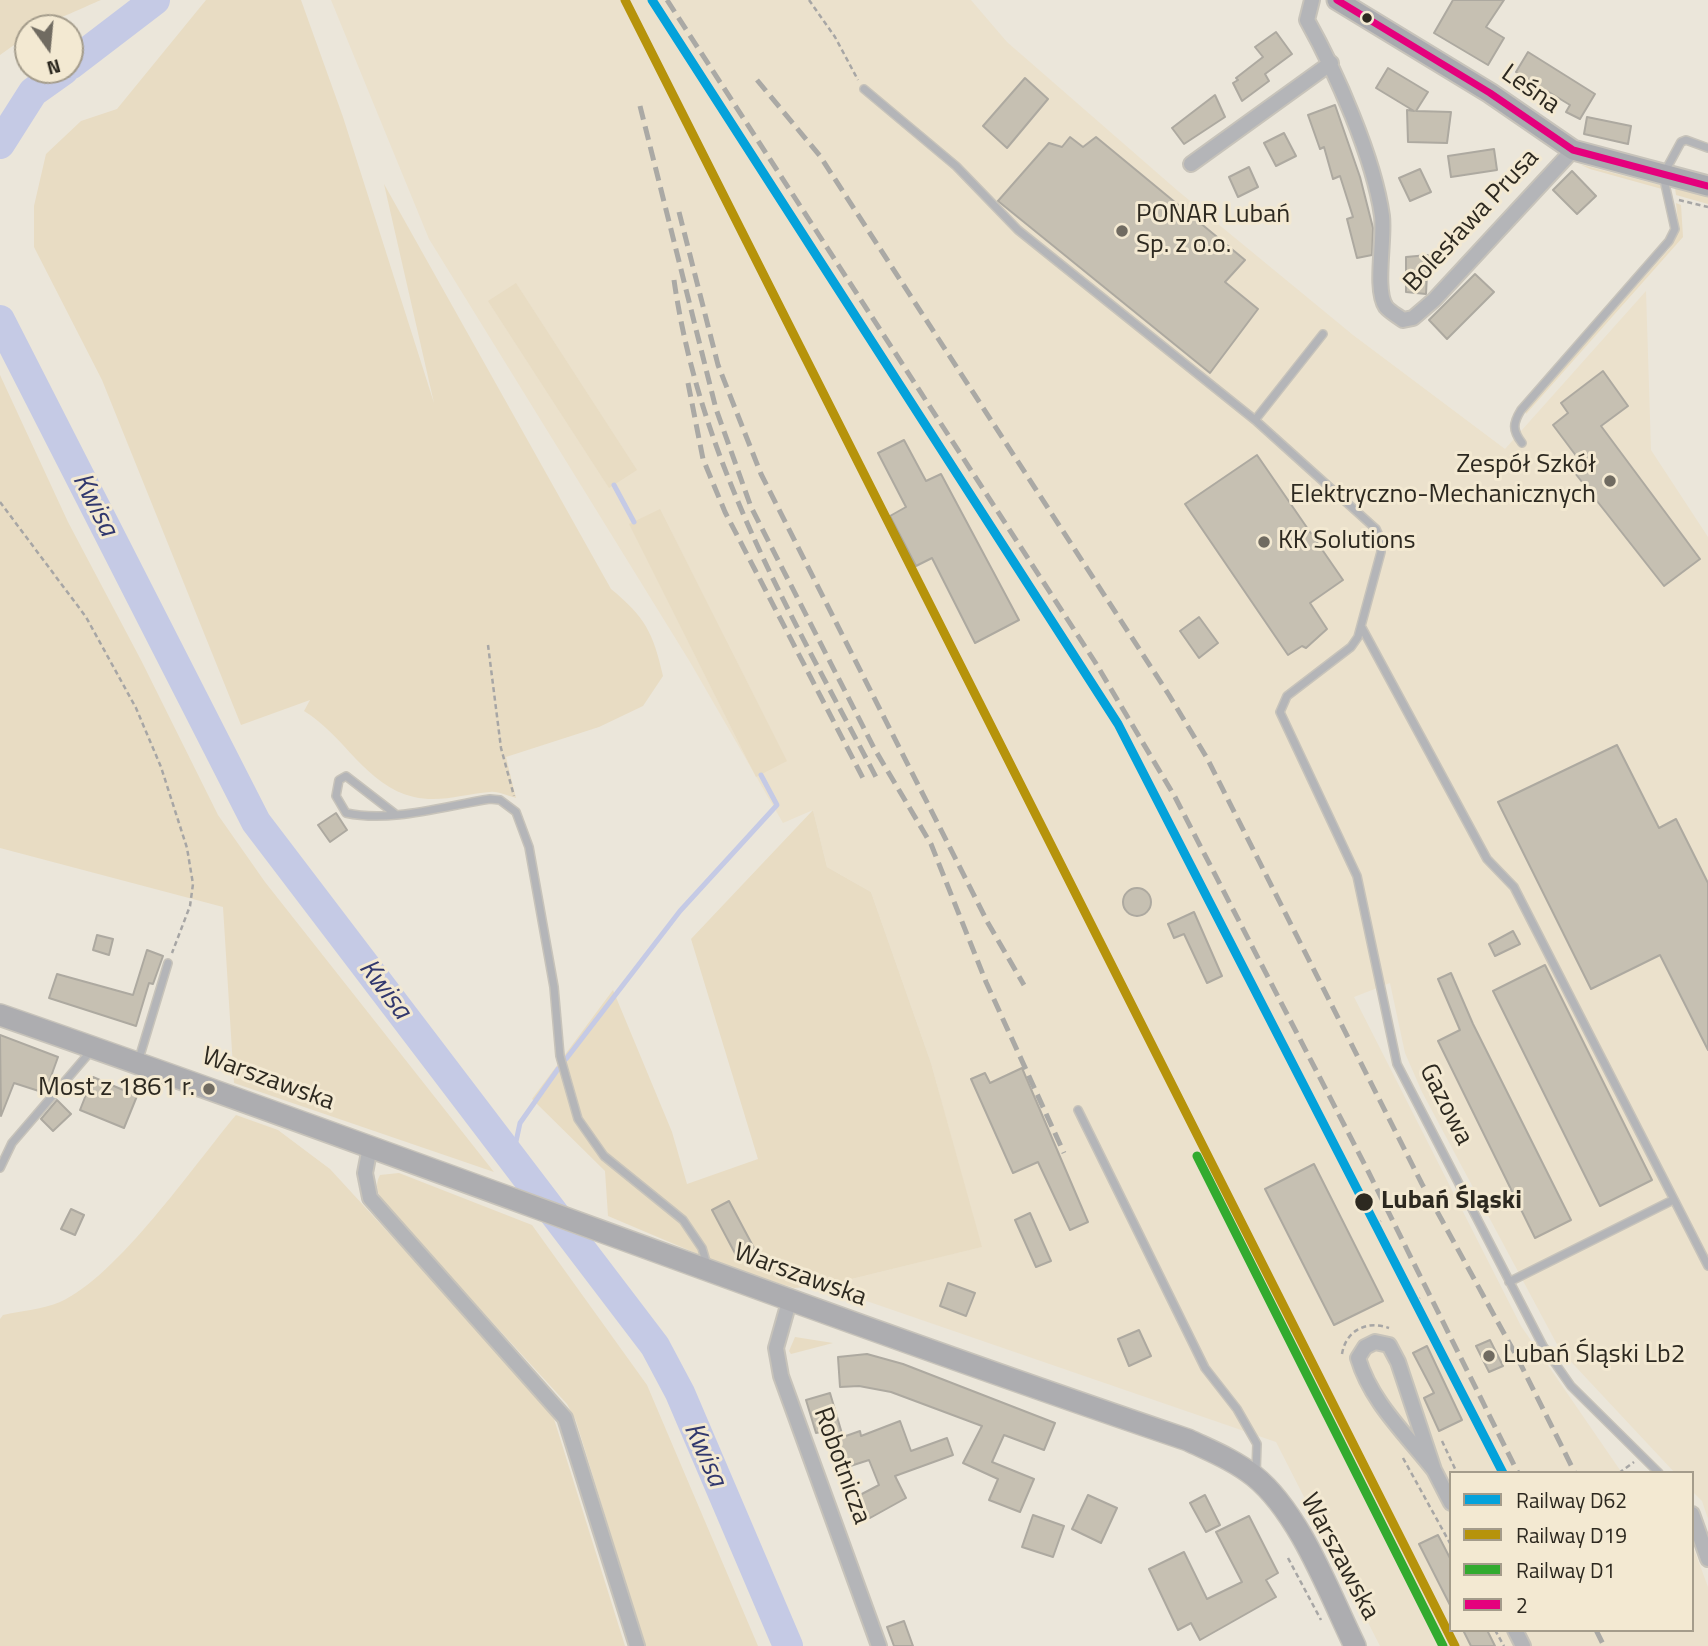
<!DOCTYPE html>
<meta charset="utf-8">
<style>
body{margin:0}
#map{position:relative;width:1708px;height:1646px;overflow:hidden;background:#ebe6da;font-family:"Titillium Web",sans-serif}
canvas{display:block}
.legend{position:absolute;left:1449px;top:1471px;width:245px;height:161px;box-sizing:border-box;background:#f3e9d2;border:2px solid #a49c8b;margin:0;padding:9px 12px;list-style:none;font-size:21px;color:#2d2920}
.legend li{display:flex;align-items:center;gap:14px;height:35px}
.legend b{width:35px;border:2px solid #a49c8b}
.north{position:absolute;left:14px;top:14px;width:70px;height:70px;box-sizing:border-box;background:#f3e9d2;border:2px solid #a49c8b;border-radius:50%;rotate:165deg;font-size:19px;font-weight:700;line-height:28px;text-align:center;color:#2d2920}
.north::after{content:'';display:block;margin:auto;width:24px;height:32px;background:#706b61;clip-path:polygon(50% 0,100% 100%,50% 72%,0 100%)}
</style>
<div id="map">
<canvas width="1708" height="1646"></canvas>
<ul class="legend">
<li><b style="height:9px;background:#04a2db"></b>Railway D62</li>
<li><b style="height:9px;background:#b6930b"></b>Railway D19</li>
<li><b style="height:9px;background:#32ab2f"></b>Railway D1</li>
<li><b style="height:9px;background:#e5007d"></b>2</li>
</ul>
<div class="north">N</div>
</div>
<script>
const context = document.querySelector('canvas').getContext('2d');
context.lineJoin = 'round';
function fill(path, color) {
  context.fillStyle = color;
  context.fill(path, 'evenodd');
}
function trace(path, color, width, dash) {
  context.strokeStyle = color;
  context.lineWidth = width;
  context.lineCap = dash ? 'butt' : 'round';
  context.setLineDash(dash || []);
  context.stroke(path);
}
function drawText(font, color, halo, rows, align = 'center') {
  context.font = font + ' "Titillium Web",sans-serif';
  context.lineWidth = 6;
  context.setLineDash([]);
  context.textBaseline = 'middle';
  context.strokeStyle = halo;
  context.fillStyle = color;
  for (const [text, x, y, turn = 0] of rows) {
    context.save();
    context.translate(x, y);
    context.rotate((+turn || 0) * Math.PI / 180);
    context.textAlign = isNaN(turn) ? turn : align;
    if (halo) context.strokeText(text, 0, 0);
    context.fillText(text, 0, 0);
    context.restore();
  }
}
fill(new Path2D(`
 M 331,0 L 971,0 L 1007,42 L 1178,191 L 1353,335 L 1505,449 L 1646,291 L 1651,450 L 1708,537 L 1708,1519 L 1702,1501 L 1692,1491 L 1692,1473 L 1675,1473 L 1560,1350 L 1422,1092 L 1405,1053 L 1390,983 L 1354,997 L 1521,1326 L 1622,1473 L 1451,1473 L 1451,1630 L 1692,1630 L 1692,1544 L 1708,1587 L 1708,1646 L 1380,1646 L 1276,1442 L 823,1286 L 981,1247 L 931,1063 L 871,892 L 827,867 L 813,810 L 783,823 L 690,662 L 429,239 Z`), '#ebe1cc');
fill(new Path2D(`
 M 0,0 L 101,0 C 86,6 41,28 28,28 L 28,35 L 0,55 Z
 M 206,0 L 301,0 L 343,117 L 434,403 L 384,184 L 611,589 C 645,617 653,632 663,676 L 643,706 L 599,727 L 506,757 L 516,798 C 508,796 498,791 490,792 C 463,794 441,803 414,797 C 366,786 344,735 304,711 L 310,700 L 241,725 L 102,380 L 34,247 L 34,206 L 46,154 L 81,121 L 117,109 Z
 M 1579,164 L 1660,185 L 1662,189 L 1590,169 Z
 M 1675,188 L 1708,197 L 1708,204 L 1676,195 Z
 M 1676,203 L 1681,205 L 1683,237 L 1526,414 L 1525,411 L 1669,249 L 1679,230 Z
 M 516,283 L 637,470 L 609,488 L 488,301 Z
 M 0,375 L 68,522 L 142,662 L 218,815 L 265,882 L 494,1172 L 234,1083 L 223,907 L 0,848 Z
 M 660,509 L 787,761 L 756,777 L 629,524 Z
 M 813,810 L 827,867 L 871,892 L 931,1063 L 982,1247 L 823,1286 L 794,1288 L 733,1269 L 608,1216 L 605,1171 L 532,1099 L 613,990 L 672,1132 L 687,1184 L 758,1159 L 691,939 Z
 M 236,1115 L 278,1130 L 330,1169 L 520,1376 L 554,1419 L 625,1646 L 0,1646 L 0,1319 L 3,1315 C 21,1311 43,1309 60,1302 C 117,1277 194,1165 236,1115 Z
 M 399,1173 L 532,1225 L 647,1385 L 758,1646 L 645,1646 L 576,1421 L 567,1404 L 384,1204 C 378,1194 374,1186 380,1175 Z
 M 795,1337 L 833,1343 L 791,1354 L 789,1351 Z`), '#e8dcc3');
trace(new Path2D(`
 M 614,485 L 634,522
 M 566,1059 L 680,911 L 777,805 L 761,775
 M 512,1160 L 520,1123 L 558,1069`), '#c5cae5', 5);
trace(new Path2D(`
 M 70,65 L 155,0
 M 0,144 L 33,92 L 64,70
 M 0,320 L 256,822 L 655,1346 L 680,1393 L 788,1646`), '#c5cae5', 30);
const building = new Path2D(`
 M 1453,0 L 1504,0 L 1486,27 L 1504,38 L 1488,65 L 1434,33 Z
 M 1276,32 L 1292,54 L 1265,74 L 1269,81 L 1242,101 L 1233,83 L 1238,80 L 1236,78 L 1263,57 L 1255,47 Z
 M 1528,52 L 1595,94 L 1580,119 L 1566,112 L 1570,105 L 1516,72 Z
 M 1388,68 L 1428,92 L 1416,111 L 1451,112 L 1447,143 L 1408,142 L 1407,110 L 1414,111 L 1376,88 Z
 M 1025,78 L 1048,99 L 1007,148 L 983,126 Z
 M 1215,95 L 1225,117 L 1184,144 L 1172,128 Z
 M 1335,105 L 1360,177 L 1373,228 L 1372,255 L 1357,258 L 1347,219 L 1353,217 L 1340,176 L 1333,179 L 1324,147 L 1320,149 L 1308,115 Z
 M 1587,117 L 1631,126 L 1628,144 L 1584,134 Z
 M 1284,133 L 1296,156 L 1276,166 L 1264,143 Z
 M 1070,137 L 1083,147 L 1096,137 L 1245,260 L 1225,282 L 1258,309 L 1210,373 L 998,201 L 1049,143 L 1062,147 Z
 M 1494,149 L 1497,170 L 1451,177 L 1448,156 Z
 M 1249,167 L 1258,187 L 1238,197 L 1229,177 Z
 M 1420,169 L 1431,192 L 1410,201 L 1399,178 Z
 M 1572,171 L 1596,196 L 1577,214 L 1553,190 Z
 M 1428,255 L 1426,294 L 1406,292 L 1406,257 Z
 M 1475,274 L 1494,292 L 1447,339 L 1429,320 Z
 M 1603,371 L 1628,406 L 1601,426 L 1700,559 L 1664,586 L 1571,468 L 1580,461 L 1553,425 L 1568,413 L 1561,403 Z
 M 904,440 L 926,481 L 941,474 L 1019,620 L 975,643 L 932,558 L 916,566 L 890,516 L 906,507 L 878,453 Z
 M 1257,455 L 1343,580 L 1310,603 L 1327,629 L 1306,648 L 1302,646 L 1288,655 L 1185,504 Z
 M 1199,617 L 1218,643 L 1199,658 L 1180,631 Z
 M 1617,745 L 1659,828 L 1676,819 L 1708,883 L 1708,1050 L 1660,955 L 1591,989 L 1498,802 Z
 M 336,813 L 347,830 L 330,842 L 318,825 Z
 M1123 902a14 14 0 1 1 28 0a14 14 0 1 1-28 0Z
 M 1194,912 L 1222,976 L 1207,983 L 1184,934 L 1174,938 L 1168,924 Z
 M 1513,931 L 1520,944 L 1495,956 L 1489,944 Z
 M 97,935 L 113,939 L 109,955 L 93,950 Z
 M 147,950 L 163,956 L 153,984 L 149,983 L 136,1026 L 49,998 L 57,974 L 133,995 Z
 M 1545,965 L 1652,1180 L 1600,1206 L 1493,991 Z
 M 1451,973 L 1473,1024 L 1571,1220 L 1535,1238 L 1438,1041 L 1460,1030 L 1438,979 Z
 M 0,1035 L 58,1057 L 45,1093 L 14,1083 L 1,1116 Z
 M 1022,1068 L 1088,1222 L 1070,1230 L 1038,1162 L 1013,1173 L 971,1079 L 985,1073 L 990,1083 Z
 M 93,1077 L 137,1096 L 124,1128 L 80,1110 Z
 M 57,1100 L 71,1114 L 53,1131 L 41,1119 Z
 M 1314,1164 L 1383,1301 L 1334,1325 L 1265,1189 Z
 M 729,1201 L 754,1248 L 737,1257 L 712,1210 Z
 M 71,1209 L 84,1215 L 75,1235 L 61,1229 Z
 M 1030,1213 L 1051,1261 L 1036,1267 L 1015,1220 Z
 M 948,1283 L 975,1293 L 966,1316 L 940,1306 Z
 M 1139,1330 L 1151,1356 L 1129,1366 L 1118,1339 Z
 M 1490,1340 L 1503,1366 L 1489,1372 L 1476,1346 Z
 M 1427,1346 L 1462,1420 L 1439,1431 L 1424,1398 L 1434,1393 L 1413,1353 Z
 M 867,1354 L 903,1364 L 1055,1423 L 1044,1450 L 1004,1435 L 992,1462 L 1034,1479 L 1020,1512 L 989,1500 L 998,1479 L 963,1463 L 982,1426 L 891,1392 L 859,1386 L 840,1387 L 838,1357 Z
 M 830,1393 L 843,1437 L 860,1431 L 861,1436 L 900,1421 L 911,1451 L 947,1438 L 953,1455 L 895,1476 L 906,1498 L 870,1518 L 858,1496 L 879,1485 L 869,1460 L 838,1470 L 825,1431 L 816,1433 L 806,1400 Z
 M 1088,1495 L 1117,1508 L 1101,1543 L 1072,1529 Z
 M 1205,1495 L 1220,1525 L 1206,1532 L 1190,1503 Z
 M 1033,1515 L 1064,1526 L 1053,1557 L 1022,1547 Z
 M 1249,1516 L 1278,1573 L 1266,1580 L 1276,1597 L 1200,1640 L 1191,1623 L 1178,1630 L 1149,1569 L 1184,1552 L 1207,1599 L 1242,1582 L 1216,1532 Z
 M 1438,1535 L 1451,1560 L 1451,1607 L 1419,1544 Z
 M 904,1621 L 913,1646 L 894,1646 L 887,1627 Z
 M 1463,1630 L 1487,1630 L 1495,1646 L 1471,1646 Z`);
fill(building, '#c6c0b2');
trace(building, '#ada9a0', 2);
const lane = new Path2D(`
 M 864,89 L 956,166 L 1018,230 L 1255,420
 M 1323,334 L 1255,420 L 1376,529 L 1381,540 L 1381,552 L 1358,637 L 1351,647 L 1287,696 L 1280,712 L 1357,876 L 1397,1064 L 1543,1346 L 1571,1386 L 1659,1473
 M 1522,443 C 1512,430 1513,423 1521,410 L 1669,241 L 1675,229 L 1663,175 L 1681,142 L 1686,140 L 1708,148
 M 1362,628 L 1487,859 L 1514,887 L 1708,1266
 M 394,813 L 346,776 L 339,780 L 336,796 L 346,813 C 391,823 444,806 490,799 L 500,800 L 516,812 L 529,847 L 554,987 L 560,1056 L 578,1119 L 604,1156 L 683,1220 L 702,1248 L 707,1265
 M 138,1062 L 168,963
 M 1078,1110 L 1205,1368 L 1237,1409 L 1257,1444 L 1256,1473
 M 0,1168 L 12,1143 L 91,1051
 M 1509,1282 L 1673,1200`);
const street = new Path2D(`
 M 1312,0 L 1307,20 C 1336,72 1374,158 1382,216 C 1385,239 1374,290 1386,307 C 1390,312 1398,316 1403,320 L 1413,318 L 1434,300 L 1573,150
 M 1191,164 L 1331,63
 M 370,1147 L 365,1173 L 370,1198 L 565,1418 L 637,1646
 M 789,1302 L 776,1348 L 781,1376 L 879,1646
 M 1434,1470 C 1406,1434 1371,1402 1358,1358 L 1365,1347 L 1375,1342 L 1389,1345 L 1398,1362 L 1434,1470 L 1451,1503
 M 1692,1514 L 1708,1559
 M 1515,1630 L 1523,1646`);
const secondary = new Path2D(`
 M 1337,0 L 1490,93 L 1573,150 L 1708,186`);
const primary = new Path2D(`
 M 0,1015 C 398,1153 790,1305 1188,1440 C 1211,1451 1234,1460 1254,1476 C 1300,1513 1329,1593 1355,1646`);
trace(lane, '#c7c3ba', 10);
trace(street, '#c7c3ba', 18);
trace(secondary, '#c7c3ba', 23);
trace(primary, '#c7c3ba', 24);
trace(new Path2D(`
 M 809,0 L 835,37 L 858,80
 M 1679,200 L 1708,207
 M 0,502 L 86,617 L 136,708 L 161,767 L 187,848 L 193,884 L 190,906 L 172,953
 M 488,645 L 501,748 L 514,796
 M 1233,1214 L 1240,1210
 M 1373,1225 L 1381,1221
 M 1266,1280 L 1273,1276
 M 1412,1302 L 1420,1298
 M 1291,1331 L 1298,1327
 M 1342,1354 C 1346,1330 1367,1320 1389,1328
 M 1442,1441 L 1457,1473
 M 1403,1458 L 1451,1545
 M 1619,1473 L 1634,1462
 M 1288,1558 L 1321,1620
 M 1495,1630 L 1504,1646`), '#a7a6a5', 2.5, [5, 3.5]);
trace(lane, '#b4b5b8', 7);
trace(street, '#b4b5b8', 14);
trace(secondary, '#a9aaaf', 19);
trace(primary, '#adadb0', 21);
trace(new Path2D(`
 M 667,0 L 1095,662 L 1175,797 L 1368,1171 L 1518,1473
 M 757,80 L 820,156 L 1169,695 L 1207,758 L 1422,1184 L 1517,1357 L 1575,1473
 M 640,106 L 716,409 L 751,507 L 874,748 L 931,844 L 986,982 L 1064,1153
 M 679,212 L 718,365 L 761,474 L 988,923 L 1024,985
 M 674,280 C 700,463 793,618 877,779
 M 688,383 L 703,459 L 725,512 L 865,782
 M 1596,1630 L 1604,1646`), '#aaa9a5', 5, [14, 7]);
trace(new Path2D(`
 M 1337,0 L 1490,93 L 1573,150 L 1708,186`), '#e5007d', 7);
trace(new Path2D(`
 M 652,0 L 1118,724 L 1503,1473`), '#04a2db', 9);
trace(new Path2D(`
 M 625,0 L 1455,1646`), '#b6930b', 9);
trace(new Path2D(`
 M 1197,1156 L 1443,1646`), '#32ab2f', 9);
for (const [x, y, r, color] of [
 [1367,18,6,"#2d2920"],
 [1122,231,7,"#706b61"],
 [1610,481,7,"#706b61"],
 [1264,542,7,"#706b61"],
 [209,1089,7,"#706b61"],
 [1364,1202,10,"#2d2920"],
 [1489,1356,7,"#706b61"]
]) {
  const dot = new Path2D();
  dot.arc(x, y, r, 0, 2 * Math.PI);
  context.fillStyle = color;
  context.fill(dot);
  trace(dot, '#f3e9d2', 2.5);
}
drawText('26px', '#2d2920', '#f3e9d2', [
 ["Leśna",1530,90,35],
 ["Bolesława Prusa",1472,221,-47],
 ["Warszawska",268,1080,20],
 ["Gazowa",1445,1105,63],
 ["Warszawska",800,1276,20],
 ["Robotnicza",841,1466,70],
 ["Warszawska",1339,1557,62]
]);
drawText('26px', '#2d2920', '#f3e9d2', [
 ["PONAR Lubań",1136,216],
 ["Sp. z o.o.",1136,246],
 ["Zespół Szkół",1596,466,"right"],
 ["Elektryczno-Mechanicznych",1596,496,"right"],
 ["KK Solutions",1278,542],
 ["Most z 1861 r.",195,1089,"right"],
 ["Lubań Śląski Lb2",1503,1356]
], 'left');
drawText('bold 26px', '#2d2920', '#f3e9d2', [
 ["Lubań Śląski",1381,1202]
], 'left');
drawText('italic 28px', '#31386e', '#f3e9d2', [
 ["Kwisa",94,505,63],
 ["Kwisa",384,990,53],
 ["Kwisa",704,1455,66]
]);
</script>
